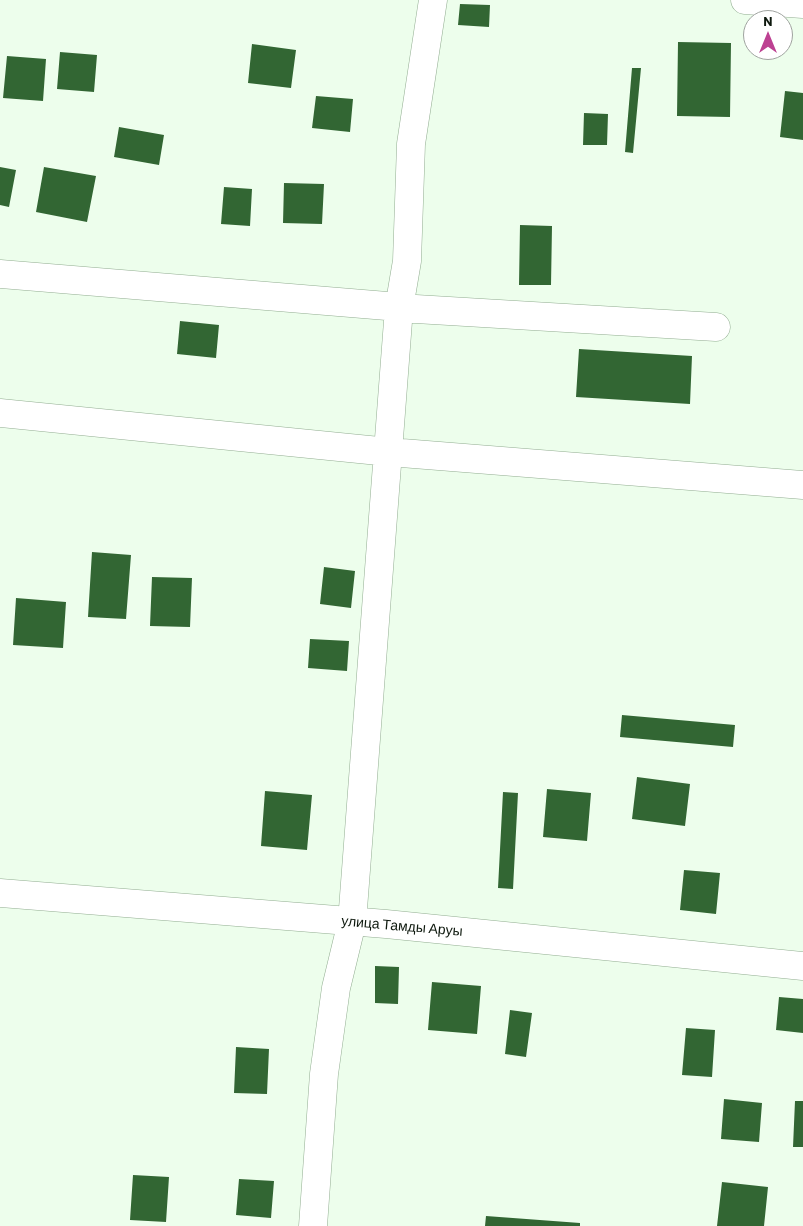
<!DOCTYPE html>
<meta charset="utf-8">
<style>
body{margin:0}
#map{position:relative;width:803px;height:1226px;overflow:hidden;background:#edfeec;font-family:Barlow,sans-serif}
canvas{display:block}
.north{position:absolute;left:743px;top:10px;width:50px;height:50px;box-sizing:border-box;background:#fff;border:1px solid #9fa39f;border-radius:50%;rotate:0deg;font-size:14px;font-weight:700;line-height:20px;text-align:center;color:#0e190e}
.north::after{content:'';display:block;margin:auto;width:18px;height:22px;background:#bd4192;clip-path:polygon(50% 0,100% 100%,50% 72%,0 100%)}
</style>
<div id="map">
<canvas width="803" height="1226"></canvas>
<div class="north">N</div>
</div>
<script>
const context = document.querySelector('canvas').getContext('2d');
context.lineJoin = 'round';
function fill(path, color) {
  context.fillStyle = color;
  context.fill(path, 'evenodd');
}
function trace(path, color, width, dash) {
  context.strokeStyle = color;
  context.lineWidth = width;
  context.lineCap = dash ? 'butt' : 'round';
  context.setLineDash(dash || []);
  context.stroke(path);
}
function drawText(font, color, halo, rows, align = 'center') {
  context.font = font + ' Barlow,sans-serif';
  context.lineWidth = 5;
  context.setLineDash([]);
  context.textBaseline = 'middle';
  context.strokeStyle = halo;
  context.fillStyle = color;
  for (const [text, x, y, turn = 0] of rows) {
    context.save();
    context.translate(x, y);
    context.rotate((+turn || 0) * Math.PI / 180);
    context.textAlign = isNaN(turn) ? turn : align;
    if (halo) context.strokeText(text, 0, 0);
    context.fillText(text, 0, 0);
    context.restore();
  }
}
fill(new Path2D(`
 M 460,4 L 490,5 L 489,27 L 458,25 Z
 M 678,42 L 731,43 L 730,117 L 677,116 Z
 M 252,44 L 296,50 L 291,88 L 248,83 Z
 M 60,52 L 97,55 L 94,92 L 57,89 Z
 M 7,56 L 46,59 L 43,101 L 3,98 Z
 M 632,68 L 641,68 L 633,153 L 625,152 Z
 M 785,91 L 803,93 L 803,140 L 780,137 Z
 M 316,96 L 353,99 L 350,132 L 312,128 Z
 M 584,113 L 608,114 L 607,145 L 583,145 Z
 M 119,127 L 164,135 L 159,165 L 114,157 Z
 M 0,167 L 16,170 L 9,207 L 0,205 Z
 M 44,167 L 96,176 L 87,222 L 36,212 Z
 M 284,183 L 324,184 L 322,224 L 283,223 Z
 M 224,187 L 252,189 L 250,226 L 221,224 Z
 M 520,225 L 552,226 L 551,285 L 519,285 Z
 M 180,321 L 219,325 L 216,358 L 177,354 Z
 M 579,349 L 692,356 L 690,404 L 576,397 Z
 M 92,552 L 131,555 L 126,619 L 88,617 Z
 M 324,567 L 355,571 L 351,608 L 320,604 Z
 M 152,577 L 192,578 L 190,627 L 150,626 Z
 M 16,598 L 66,602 L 63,648 L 13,645 Z
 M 310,639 L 349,641 L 347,671 L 308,668 Z
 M 622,715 L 735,725 L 733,747 L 620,737 Z
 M 637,777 L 690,784 L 685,826 L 632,819 Z
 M 547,789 L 591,793 L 587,841 L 543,837 Z
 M 265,791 L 312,795 L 307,850 L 261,846 Z
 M 503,792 L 518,793 L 513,889 L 498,888 Z
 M 684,870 L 720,873 L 716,914 L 680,910 Z
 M 375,966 L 399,967 L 398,1004 L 375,1003 Z
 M 432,982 L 481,986 L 477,1034 L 428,1030 Z
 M 779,997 L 803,999 L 803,1033 L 776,1030 Z
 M 510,1010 L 532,1013 L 526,1057 L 505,1054 Z
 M 686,1028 L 715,1030 L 712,1077 L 682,1075 Z
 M 236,1047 L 269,1049 L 267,1094 L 234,1093 Z
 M 724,1099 L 762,1103 L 759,1142 L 721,1139 Z
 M 795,1101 L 803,1101 L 803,1147 L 793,1147 Z
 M 133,1175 L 169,1177 L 166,1222 L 130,1220 Z
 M 239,1179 L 274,1181 L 271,1218 L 236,1215 Z
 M 722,1182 L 768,1187 L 764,1226 L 717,1226 Z
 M 486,1216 L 580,1223 L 580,1226 L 485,1226 Z`), '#326633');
const minor = new Path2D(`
 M 745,0 L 803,4
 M 0,274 L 399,307
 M 399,308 L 716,327
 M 0,413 L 389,452 L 803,485
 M 0,893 L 386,924 L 803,966
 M 313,1226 L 324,1074 L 336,988 L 352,922 L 399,308 L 407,261 L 411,144 L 433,0`);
trace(minor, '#92ad91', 29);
trace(minor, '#fff', 28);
drawText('14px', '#0e190e', '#fff', [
 ["улица Тамды Аруы",402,926,5]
]);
</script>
